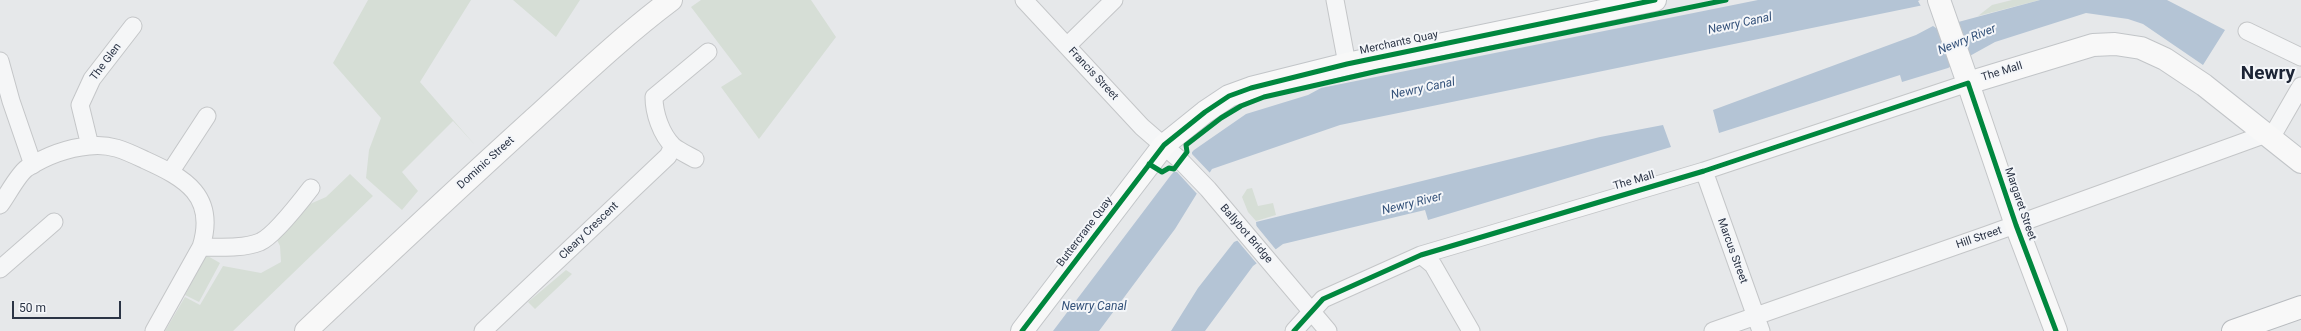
<!DOCTYPE html>
<style>
body{margin:0}
#map{position:relative;width:2301px;height:331px;overflow:hidden;background:#e6e8ea;font-family:Roboto,sans-serif}
canvas{display:block}
.scale{position:absolute;left:12px;top:301px;width:109px;height:18px;box-sizing:border-box;border:2px solid #2b3445;border-top:0;padding-left:5px;font-size:12px;line-height:14px;white-space:nowrap;color:#2b3445;-webkit-text-stroke:3px #f4f6f9;paint-order:stroke}
</style>
<div id="map">
<canvas width="2301" height="331"></canvas>
<div class="scale">50 m</div>
</div>
<script>
const context = document.querySelector('canvas').getContext('2d');
context.lineJoin = 'round';
function fill(path, color) {
  context.fillStyle = color;
  context.fill(path, 'evenodd');
}
function trace(path, color, width, dash) {
  context.strokeStyle = color;
  context.lineWidth = width;
  context.lineCap = dash ? 'butt' : 'round';
  context.setLineDash(dash || []);
  context.stroke(path);
}
function drawText(font, color, halo, rows, align = 'center') {
  context.font = font + ' Roboto,sans-serif';
  context.lineWidth = 4;
  context.setLineDash([]);
  context.textBaseline = 'middle';
  context.strokeStyle = halo;
  context.fillStyle = color;
  for (const [text, x, y, turn = 0] of rows) {
    context.save();
    context.translate(x, y);
    context.rotate((+turn || 0) * Math.PI / 180);
    context.textAlign = isNaN(turn) ? turn : align;
    if (halo) context.strokeText(text, 0, 0);
    context.fillText(text, 0, 0);
    context.restore();
  }
}
fill(new Path2D(`
 M 368,0 L 471,0 L 420,82 L 475,145 L 453,121 L 402,172 L 418,191 L 402,210 L 366,178 L 369,150 L 381,118 L 333,63 Z
 M 513,0 L 580,0 L 556,37 Z
 M 701,0 L 811,0 L 836,37 L 759,139 L 721,87 L 742,74 L 691,7 Z
 M 2012,0 L 2040,0 L 1978,16 L 1992,5 Z
 M 350,174 L 373,196 L 233,331 L 165,331 L 185,297 L 200,305 L 223,266 L 261,273 L 281,262 L 280,246 L 276,238 L 310,204 L 326,197 Z
 M 1252,188 L 1258,206 L 1273,203 L 1276,215 L 1256,221 L 1248,212 L 1242,197 L 1247,189 Z
 M 206,255 L 220,263 L 199,302 L 185,295 Z
 M 566,270 L 572,274 L 535,309 L 528,302 Z`), '#d6ded6');
fill(new Path2D(`
 M 1758,0 L 1948,0 L 1340,125 L 1212,169 L 1175,229 L 1099,331 L 1053,331 L 1171,175 L 1194,150 L 1246,114 L 1308,95 L 1321,88 Z
 M 2040,0 L 2167,0 L 2225,30 L 2203,65 L 2143,24 L 2128,19 L 2086,13 L 1995,42 L 1948,68 L 1902,82 L 1900,75 L 1719,133 L 1713,110 L 1916,35 L 1933,26 L 1936,28 Z
 M 1663,125 L 1671,147 L 1428,220 L 1425,210 L 1283,244 L 1253,266 L 1205,331 L 1171,331 L 1198,288 L 1234,242 L 1257,232 L 1256,222 L 1600,137 Z`), '#b4c4d5');
fill(new Path2D(`
 M 1920,0 L 1950,0 L 1922,8 L 1918,1 Z
 M 1192,150 L 1192,154 L 1211,174 L 1198,195 L 1177,172 L 1171,172 Z
 M 1254,223 L 1277,251 L 1258,265 L 1236,239 L 1255,231 Z`), '#e6e8ea');
const street = new Path2D(`
 M 1024,0 L 1142,127 L 1179,159 L 1208,189 L 1328,331
 M 1335,0 L 1347,64
 M 2247,31 L 2301,57
 M 1067,46 L 1114,0
 M 0,61 L 11,101 L 33,165
 M 2271,138 L 2301,86
 M 90,146 L 80,105 L 92,79 L 133,26
 M 695,159 C 688,155 679,151 673,146 C 661,134 654,113 654,97 L 708,52
 M 171,171 L 207,116
 M 1704,171 L 1761,331
 M 0,205 C 7,196 18,174 27,168 C 46,156 67,148 89,146 C 110,143 126,151 145,160 C 185,178 217,196 201,247 L 154,331
 M 201,247 C 220,247 242,249 260,242 C 274,236 301,201 311,188
 M 1421,255 L 1433,265 L 1471,331
 M 0,269 L 54,222
 M 483,331 L 668,156 L 673,146
 M 1294,331 L 1323,299 L 1421,255 L 1704,171 L 1968,83
 M 1713,331 L 1987,235 L 2266,134`);
const secondary = new Path2D(`
 M 1968,83 L 2016,225 L 2056,331
 M 306,331 C 381,260 457,189 534,119 C 579,78 623,36 671,0`);
const primary = new Path2D(`
 M 1939,0 L 1968,83 L 2093,45 L 2115,44 L 2141,48 L 2165,59 L 2204,85 L 2301,162
 M 1022,331 L 1164,145 L 1205,112 L 1229,96 L 1251,88 L 1347,64 L 1655,0`);
const highway = new Path2D(`
 M 2233,331 L 2301,307`);
trace(street, '#c4c6c8', 19);
trace(secondary, '#c4c6c8', 24);
trace(primary, '#c2c5c8', 24);
trace(highway, '#b8bbbf', 24);
trace(street, '#f5f6f7', 17);
trace(secondary, '#f8f8f8', 22);
trace(primary, '#f8f8f8', 22);
trace(highway, '#f8f8f8', 22);
trace(new Path2D(`
 M 1149,164 L 1162,172 L 1169,168 L 1174,169 L 1187,152 L 1186,145 L 1221,118 L 1241,106 L 1264,97 L 1378,71 L 1726,0
 M 1022,331 L 1164,145 L 1205,112 L 1229,96 L 1251,88 L 1347,64 L 1655,0
 M 1294,331 L 1323,299 L 1421,255 L 1704,171 L 1968,83 L 2016,225 L 2056,331`), '#00873e', 5);
drawText('11px', '#2b3445', '#f4f6f9', [
 ["Merchants Quay",1399,43,-12],
 ["The Glen",106,62,-53],
 ["The Mall",2002,72,-17],
 ["Francis Street",1093,74,47],
 ["Dominic Street",486,163,-42],
 ["The Mall",1634,181,-16],
 ["Margaret Street",2020,204,71],
 ["Cleary Crescent",589,231,-44],
 ["Buttercrane Quay",1085,232,-53],
 ["Ballybot Bridge",1246,234,49],
 ["Hill Street",1979,238,-19],
 ["Marcus Street",1732,251,70]
]);
drawText('italic 12px', '#34527a', '#f4f6f9', [
 ["Newry Canal",1740,24,-12],
 ["Newry River",1967,40,-22],
 ["Newry Canal",1423,89,-12],
 ["Newry River",1412,204,-14],
 ["Newry Canal",1094,307]
]);
drawText('bold 19px', '#1d2536', '#f4f6f9', [
 ["Newry",2268,74]
]);
</script>
